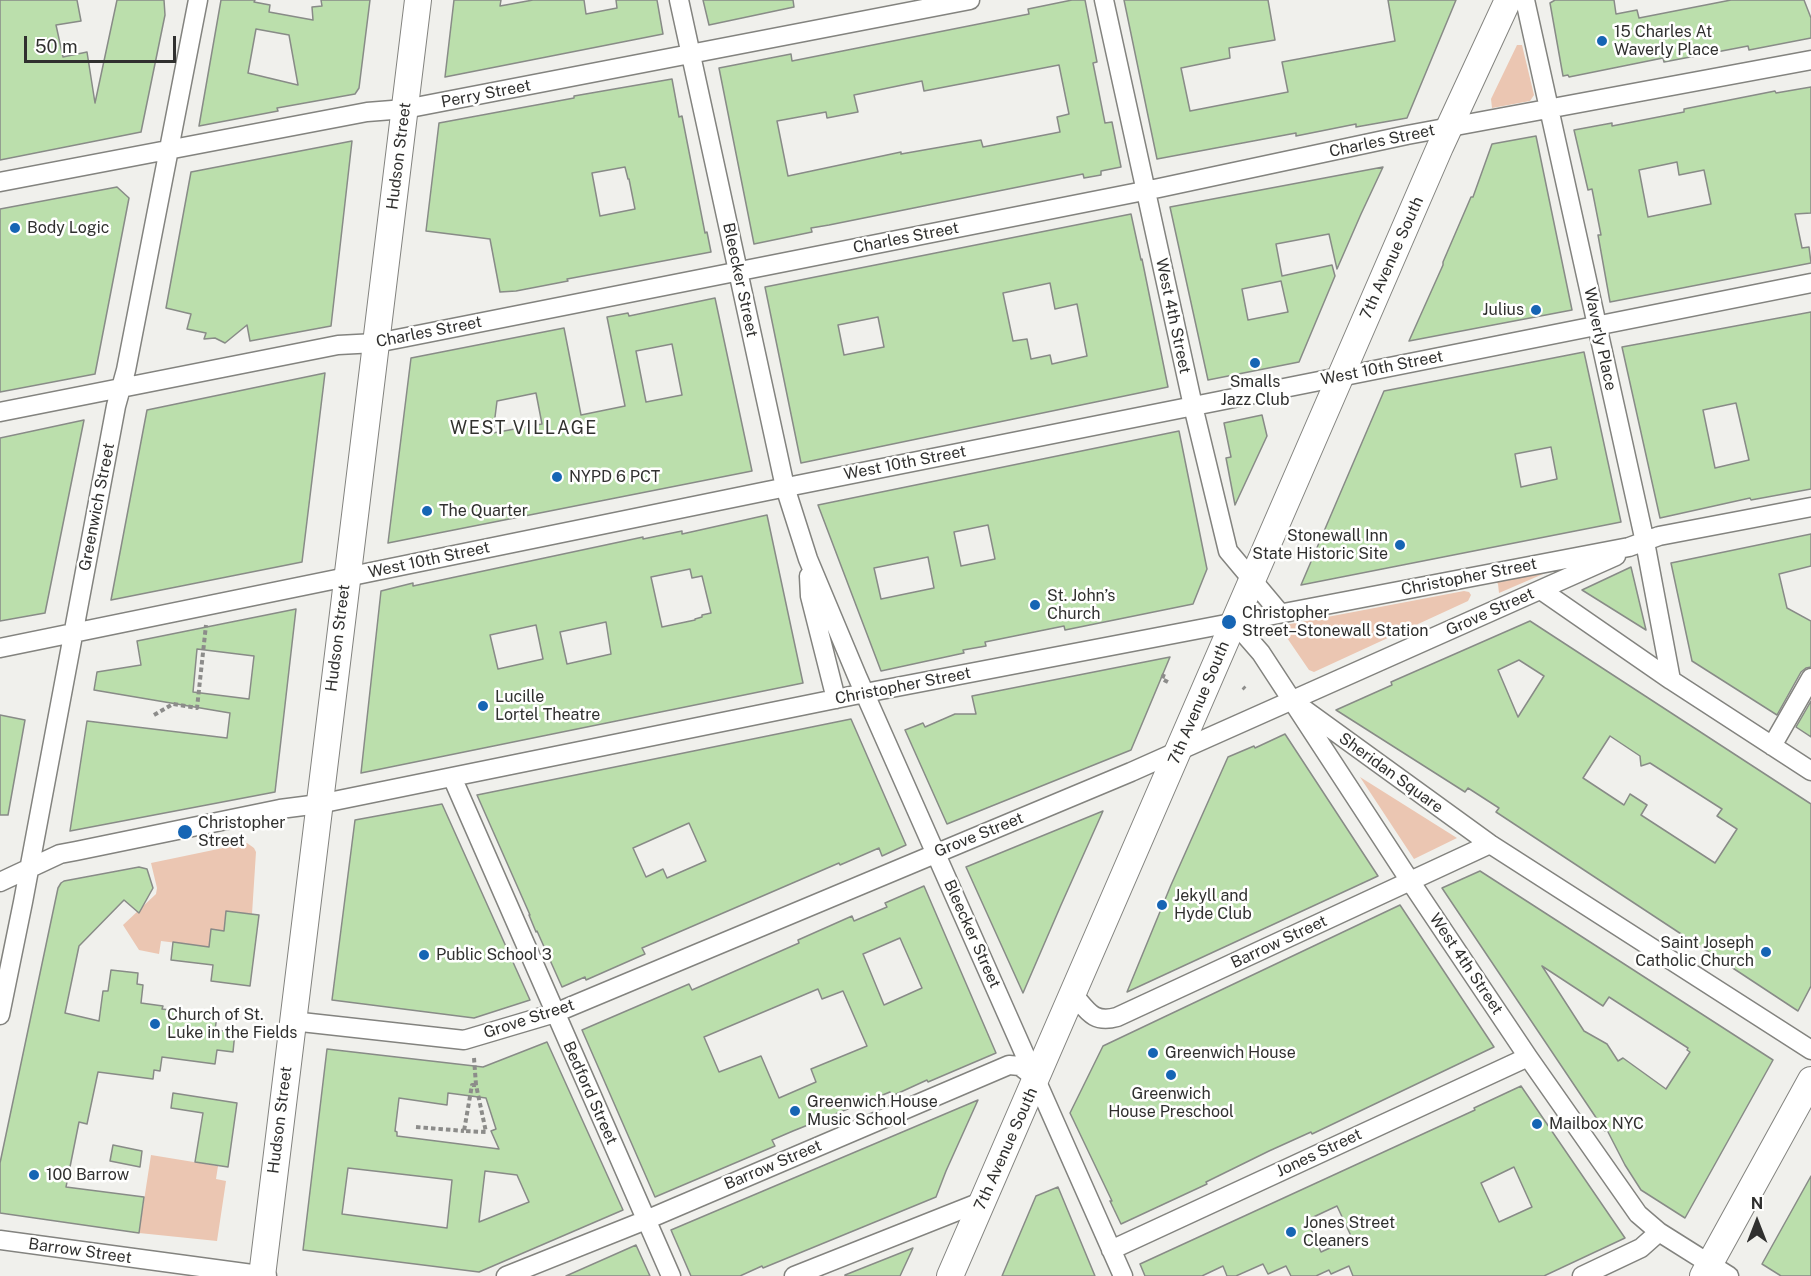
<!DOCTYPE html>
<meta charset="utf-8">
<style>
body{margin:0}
#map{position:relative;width:1811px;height:1276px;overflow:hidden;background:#f0f0ec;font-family:"Public Sans",sans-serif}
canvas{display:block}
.north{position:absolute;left:1727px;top:1192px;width:60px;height:60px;-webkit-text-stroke:4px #fffffe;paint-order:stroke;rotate:0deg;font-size:16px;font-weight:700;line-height:24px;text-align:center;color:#30302f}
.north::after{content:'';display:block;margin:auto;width:21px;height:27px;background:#30302f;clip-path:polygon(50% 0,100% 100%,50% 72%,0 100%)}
.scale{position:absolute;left:24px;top:36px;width:152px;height:27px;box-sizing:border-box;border:3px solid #30302f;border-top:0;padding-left:8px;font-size:18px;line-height:21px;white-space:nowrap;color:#30302f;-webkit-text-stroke:4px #fffffe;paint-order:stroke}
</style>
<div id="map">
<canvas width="1811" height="1276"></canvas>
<div class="north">N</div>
<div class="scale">50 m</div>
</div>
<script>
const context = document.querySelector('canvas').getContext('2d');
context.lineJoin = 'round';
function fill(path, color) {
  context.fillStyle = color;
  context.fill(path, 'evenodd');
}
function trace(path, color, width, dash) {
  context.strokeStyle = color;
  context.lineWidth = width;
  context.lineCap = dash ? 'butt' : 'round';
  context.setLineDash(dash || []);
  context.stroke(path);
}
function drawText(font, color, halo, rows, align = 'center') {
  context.font = font + ' "Public Sans",sans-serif';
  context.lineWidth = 5;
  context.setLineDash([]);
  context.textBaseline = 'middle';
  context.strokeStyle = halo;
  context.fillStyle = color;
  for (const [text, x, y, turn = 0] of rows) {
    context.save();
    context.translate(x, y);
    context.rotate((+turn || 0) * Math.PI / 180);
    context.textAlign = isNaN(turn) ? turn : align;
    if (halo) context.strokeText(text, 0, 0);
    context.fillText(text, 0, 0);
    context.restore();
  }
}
fill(new Path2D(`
 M 1517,45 L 1522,45 L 1534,95 L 1530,101 L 1492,108 L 1491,99 Z
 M 1557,568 L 1499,593 L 1498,584 L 1496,581 Z
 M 1464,591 L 1469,592 L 1471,595 L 1468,601 L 1314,672 L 1309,670 L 1283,632 L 1285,625 Z
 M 1360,777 L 1457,838 L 1414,859 Z
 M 247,843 L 254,848 L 256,852 L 252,914 L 226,911 L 224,931 L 211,929 L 209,947 L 161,941 L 159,954 L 139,950 L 123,925 L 156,894 L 157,888 L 151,863 Z
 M 151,1155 L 218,1166 L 216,1179 L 226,1181 L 217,1241 L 139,1233 Z`), '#ebc6b2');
const building = new Path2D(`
 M 0,0 L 77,0 L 81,21 L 56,25 L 63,57 L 87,52 L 95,103 L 117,0 L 164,0 L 165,15 L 141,132 L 0,160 Z
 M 221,0 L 255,0 L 254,2 L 270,5 L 269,12 L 313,20 L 312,7 L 322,6 L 321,0 L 370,0 L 359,88 L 355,94 L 277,108 L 278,111 L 199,126 ZM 256,29 L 289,35 L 298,85 L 248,73 Z
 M 454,0 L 501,0 L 500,6 L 533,0 L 584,0 L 586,14 L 617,8 L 616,0 L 657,0 L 663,34 L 445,77 Z
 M 703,0 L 793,0 L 794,7 L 709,25 Z
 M 1072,0 L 1085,0 L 1097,62 L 1093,63 L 1105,123 L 1112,122 L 1121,167 L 1101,171 L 1101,175 L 1084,178 L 1083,174 L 829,225 L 811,228 L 812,232 L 754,244 L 719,68 L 791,54 L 792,61 L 1029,14 L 1028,9 ZM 1059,65 L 1069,114 L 1057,117 L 1060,132 L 983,147 L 981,140 L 901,154 L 901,152 L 788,176 L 777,121 L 826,112 L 827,118 L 858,112 L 854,95 L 922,81 L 924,91 Z
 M 1124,0 L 1268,0 L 1275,40 L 1229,48 L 1230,58 L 1181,68 L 1190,111 L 1288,92 L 1282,62 L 1395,41 L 1388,0 L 1456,0 L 1407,118 L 1356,127 L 1356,124 L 1296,136 L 1296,133 L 1157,159 Z
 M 1555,0 L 1614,0 L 1616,14 L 1637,10 L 1639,18 L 1731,0 L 1804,0 L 1811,18 L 1811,38 L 1749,50 L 1748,46 L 1664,62 L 1663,58 L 1569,77 L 1568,75 L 1563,76 L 1550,3 Z
 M 672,79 L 679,117 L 682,116 L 705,233 L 707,232 L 711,252 L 567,279 L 568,281 L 516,291 L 500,292 L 490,239 L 426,231 L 439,123 L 574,98 L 574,96 ZM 625,167 L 628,179 L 629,179 L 635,209 L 600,216 L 592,173 Z
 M 1811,87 L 1811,213 L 1795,214 L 1802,248 L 1809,247 L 1811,263 L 1610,302 L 1598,235 L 1601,235 L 1592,189 L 1588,190 L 1574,130 L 1612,123 L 1612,126 L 1684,112 L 1684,109 L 1775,91 L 1776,93 ZM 1677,162 L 1679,175 L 1704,170 L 1711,204 L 1648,217 L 1639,170 Z
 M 1536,136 L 1572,310 L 1409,341 L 1443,265 L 1443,262 L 1471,197 L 1473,197 L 1492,144 Z
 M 352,141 L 331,326 L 250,341 L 247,325 L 225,343 L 215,338 L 204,339 L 206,333 L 187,329 L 191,314 L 166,308 L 191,172 Z
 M 1383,167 L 1361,214 L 1337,269 L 1329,234 L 1276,244 L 1282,276 L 1332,265 L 1335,276 L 1299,362 L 1208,380 L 1170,207 ZM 1281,281 L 1288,312 L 1248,320 L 1242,289 Z
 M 117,187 L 129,198 L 95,374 L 0,392 L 0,209 Z
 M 1131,214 L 1141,260 L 1142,259 L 1168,387 L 801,463 L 765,287 ZM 1050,283 L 1055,309 L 1077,304 L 1087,356 L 1052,364 L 1050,355 L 1031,359 L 1027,339 L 1013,341 L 1003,293 ZM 878,317 L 884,347 L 844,355 L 838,325 Z
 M 715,298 L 752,471 L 388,543 L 411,358 L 564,328 L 581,415 L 625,406 L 607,317 L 628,313 L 629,316 ZM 672,344 L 682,395 L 646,402 L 636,351 ZM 536,393 L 542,424 L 493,433 L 497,401 Z
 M 1811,312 L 1811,489 L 1751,500 L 1750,498 L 1660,518 L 1622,347 ZM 1736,403 L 1749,460 L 1715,468 L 1703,410 Z
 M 1584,352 L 1621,522 L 1301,585 L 1384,391 ZM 1551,447 L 1557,479 L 1521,487 L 1515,454 Z
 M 325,373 L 302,562 L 111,600 L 147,410 Z
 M 1262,415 L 1267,436 L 1235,505 L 1226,458 L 1231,457 L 1224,423 Z
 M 84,420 L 45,613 L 0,621 L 0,438 Z
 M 1179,431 L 1207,569 L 1193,604 L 1065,630 L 1064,626 L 985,642 L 986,646 L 963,650 L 964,653 L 881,671 L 818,505 ZM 988,525 L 995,559 L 961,566 L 954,532 ZM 928,557 L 934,588 L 881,599 L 874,568 Z
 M 767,515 L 803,683 L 361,773 L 381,591 L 413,583 L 413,586 L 643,537 L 643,539 L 682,531 L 682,534 ZM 690,569 L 692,578 L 702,576 L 711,613 L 702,615 L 702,617 L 695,619 L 695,620 L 662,627 L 651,577 ZM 606,622 L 611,654 L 567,664 L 560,632 ZM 536,625 L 543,659 L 498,669 L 490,635 Z
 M 1811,534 L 1811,566 L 1779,574 L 1787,608 L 1811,621 L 1811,667 L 1806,668 L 1801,672 L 1777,715 L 1692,661 L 1671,563 Z
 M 1631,567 L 1646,630 L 1582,590 Z
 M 296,609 L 275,792 L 70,831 L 87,721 L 227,738 L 230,713 L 94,690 L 97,672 L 141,665 L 137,641 ZM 197,649 L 254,656 L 249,699 L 193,692 Z
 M 1530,621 L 1811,804 L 1811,986 L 1798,1011 L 1496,812 L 1499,808 L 1468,788 L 1465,792 L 1336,710 L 1392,685 L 1391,682 ZM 1519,660 L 1544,676 L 1518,717 L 1498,670 ZM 1610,736 L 1640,756 L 1641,766 L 1650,763 L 1722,809 L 1717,816 L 1737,829 L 1715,863 L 1641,815 L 1647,805 L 1630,794 L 1624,805 L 1583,778 Z
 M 1170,657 L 1131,750 L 947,824 L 905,730 L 923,723 L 925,727 L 955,714 L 976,714 L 972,696 Z
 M 1811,701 L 1811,737 L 1796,727 Z
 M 0,715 L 25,720 L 8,815 L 0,815 Z
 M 851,719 L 906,845 L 882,856 L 879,848 L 840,865 L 839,863 L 642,948 L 645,954 L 586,980 L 585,977 L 562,987 L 537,931 L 536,932 L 529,915 L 530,915 L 477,795 ZM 689,823 L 706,861 L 667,878 L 663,869 L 646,877 L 633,848 Z
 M 1285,734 L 1378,876 L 1127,992 L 1171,885 L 1228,757 L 1254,746 L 1255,748 Z
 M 442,804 L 530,1000 L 474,1018 L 332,1000 L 355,820 Z
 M 1103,811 L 1061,905 L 1023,993 L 966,867 Z
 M 139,867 L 147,869 L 153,888 L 139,913 L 124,900 L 79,946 L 65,1013 L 99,1021 L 103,991 L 108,991 L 111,970 L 138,973 L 137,984 L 143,985 L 141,1003 L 163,1006 L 162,1009 L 217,1016 L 215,1030 L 235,1032 L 233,1052 L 217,1050 L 215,1064 L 162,1057 L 160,1071 L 154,1070 L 153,1079 L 98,1072 L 87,1124 L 79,1122 L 66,1187 L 144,1197 L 139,1233 L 0,1213 L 0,1163 L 58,888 L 61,883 L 64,881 Z
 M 1480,871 L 1773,1060 L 1685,1218 L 1641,1190 L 1625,1165 L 1607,1130 L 1605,1131 L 1442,888 ZM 1542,966 L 1603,1006 L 1609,997 L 1688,1048 L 1687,1050 L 1690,1052 L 1666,1089 L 1623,1058 L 1618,1061 L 1607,1044 L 1584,1031 Z
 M 924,886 L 996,1053 L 928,1082 L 927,1080 L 892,1096 L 890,1092 L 793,1131 L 772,1140 L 775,1146 L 655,1197 L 582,1030 L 689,984 L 692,990 L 799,943 L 798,940 L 852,916 L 854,921 L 887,907 L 885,903 ZM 900,938 L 922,988 L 884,1005 L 863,954 ZM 818,989 L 822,999 L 843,991 L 867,1046 L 811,1069 L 816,1082 L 779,1098 L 761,1056 L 719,1072 L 704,1037 Z
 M 1400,905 L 1494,1047 L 1312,1134 L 1311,1132 L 1269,1151 L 1206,1182 L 1207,1184 L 1121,1224 L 1110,1201 L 1112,1201 L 1070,1113 L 1103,1046 Z
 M 226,911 L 259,915 L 250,986 L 211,981 L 213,965 L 171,960 L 173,942 L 209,947 L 211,929 L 224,931 Z
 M 547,1042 L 623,1210 L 479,1272 L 303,1250 L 327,1049 L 483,1067 ZM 448,1093 L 486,1098 L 496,1129 L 491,1131 L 499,1149 L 397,1136 L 397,1132 L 395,1131 L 399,1098 L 447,1105 ZM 348,1168 L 452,1180 L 447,1228 L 342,1214 ZM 485,1171 L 517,1175 L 529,1202 L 479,1222 Z
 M 1521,1086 L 1625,1238 L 1544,1276 L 1353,1276 L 1349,1266 L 1331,1274 L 1329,1270 L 1316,1276 L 1291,1276 L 1286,1266 L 1268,1274 L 1263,1264 L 1236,1276 L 1227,1276 L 1223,1266 L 1202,1276 L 1145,1276 L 1140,1264 L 1475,1110 L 1474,1108 ZM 1514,1167 L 1532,1207 L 1499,1222 L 1481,1183 ZM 1337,1206 L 1352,1238 L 1321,1252 L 1307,1220 Z
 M 173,1093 L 237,1103 L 228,1167 L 195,1162 L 203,1113 L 171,1108 Z
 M 978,1100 L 946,1171 L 936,1197 L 763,1268 L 762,1266 L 740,1276 L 691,1276 L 671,1230 Z
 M 113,1145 L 142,1151 L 140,1167 L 110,1161 Z
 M 1811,1176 L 1811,1276 L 1781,1276 L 1762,1264 Z
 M 1058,1187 L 1095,1276 L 1002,1276 L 1036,1196 Z
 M 636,1245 L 650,1276 L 566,1276 Z
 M 913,1248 L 900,1276 L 845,1276 L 845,1275 Z`);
fill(building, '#bbdfac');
trace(building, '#888b87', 1.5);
const street = new Path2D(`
 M 679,0 L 785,487 L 808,559 L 857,676 L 1123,1276
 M 1104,0 L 1193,406 L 1228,551 L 1280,613
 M 1525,0 L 1645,542 L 1671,680
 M 0,182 L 367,112 L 405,109 L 970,0
 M 0,412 L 338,345 L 376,343 L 402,338 L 1159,188 L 1407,135 L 1811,60
 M 809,576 L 810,596 L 836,699
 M 1541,590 L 1671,680 L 1811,771
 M 1234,622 L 1261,653 L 1410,881 L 1528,1057 L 1638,1214 L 1659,1232 L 1729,1276
 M 0,648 L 767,491 L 1811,283
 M 1301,707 L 1490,844 L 1811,1050
 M 1772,746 L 1811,678
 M 452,777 L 671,1276
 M 0,882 L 60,854 L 76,851 L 280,809 L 319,804 L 865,693 L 1629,547 L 1659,536 L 1811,507
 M 1073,994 C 1087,1010 1093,1024 1117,1017 L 1490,844
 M 0,1015 L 23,902 L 116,406 L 126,370 L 198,0
 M 292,1021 L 464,1040 L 555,1013 L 1131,772 L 1616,556
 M 0,1240 L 267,1276
 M 1111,1250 L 1528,1057
 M 506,1276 L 646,1220 L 1009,1065 L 1020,1066 L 1035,1078
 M 794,1276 L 983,1201
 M 1582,1276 L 1641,1248 L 1659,1232`);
const secondary = new Path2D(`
 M 262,1276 C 311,850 365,425 418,0
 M 950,1276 L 1332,396 L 1440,147 L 1508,0
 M 1703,1276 L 1811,1080`);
trace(street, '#83837f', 21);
trace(secondary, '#83837f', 28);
trace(new Path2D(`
 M 1164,674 L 1162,679 L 1170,683
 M 1243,687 L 1245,689
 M 154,715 L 173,704 L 197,708 L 206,625
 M 474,1058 L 476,1085
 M 472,1085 L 476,1085 L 486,1132 L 464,1131 Z
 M 416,1127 L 464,1131`), '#8c8c8a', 4, [4.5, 3]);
trace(street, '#fff', 18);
trace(secondary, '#fff', 26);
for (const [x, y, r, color] of [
 [1602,41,6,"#1665b4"],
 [15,228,6,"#1665b4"],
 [1536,310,6,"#1665b4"],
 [1255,363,6,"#1665b4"],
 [557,477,6,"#1665b4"],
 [427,511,6,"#1665b4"],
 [1400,545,6,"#1665b4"],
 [1035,605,6,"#1665b4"],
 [1229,622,8,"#1665b4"],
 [483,706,6,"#1665b4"],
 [185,832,8,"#1665b4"],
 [1162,905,6,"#1665b4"],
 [1766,952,6,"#1665b4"],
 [424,955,6,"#1665b4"],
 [155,1024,6,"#1665b4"],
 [1153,1053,6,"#1665b4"],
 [1171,1075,6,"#1665b4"],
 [795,1111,6,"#1665b4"],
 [1537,1124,6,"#1665b4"],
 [34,1175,6,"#1665b4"],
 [1291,1232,6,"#1665b4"]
]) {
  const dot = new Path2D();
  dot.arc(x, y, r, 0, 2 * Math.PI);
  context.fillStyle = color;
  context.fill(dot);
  trace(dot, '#fffffe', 2);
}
drawText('16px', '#30302f', '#fffffe', [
 ["15 Charles At",1614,32],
 ["Waverly Place",1614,50],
 ["Body Logic",27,228],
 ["Julius",1524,310,"right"],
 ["Smalls",1255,382,"center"],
 ["Jazz Club",1255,400,"center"],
 ["NYPD 6 PCT",569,477],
 ["The Quarter",439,511],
 ["Stonewall Inn",1388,536,"right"],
 ["State Historic Site",1388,554,"right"],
 ["St. John’s",1047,596],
 ["Church",1047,614],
 ["Christopher",1242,613],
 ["Street–Stonewall Station",1242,631],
 ["Lucille",495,697],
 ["Lortel Theatre",495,715],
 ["Christopher",198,823],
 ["Street",198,841],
 ["Jekyll and",1174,896],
 ["Hyde Club",1174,914],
 ["Saint Joseph",1754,943,"right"],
 ["Catholic Church",1754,961,"right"],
 ["Public School 3",436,955],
 ["Church of St.",167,1015],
 ["Luke in the Fields",167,1033],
 ["Greenwich House",1165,1053],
 ["Greenwich",1171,1094,"center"],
 ["House Preschool",1171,1112,"center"],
 ["Greenwich House",807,1102],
 ["Music School",807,1120],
 ["Mailbox NYC",1549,1124],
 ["100 Barrow",46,1175],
 ["Jones Street",1303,1223],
 ["Cleaners",1303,1241]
], 'left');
drawText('16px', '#30302f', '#fffffe', [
 ["Perry Street",486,94,-11],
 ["Charles Street",1382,141,-12],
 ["Hudson Street",399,156,-83],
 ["Charles Street",906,238,-11],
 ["7th Avenue South",1392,258,-66],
 ["Bleecker Street",740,280,78],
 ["West 4th Street",1173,316,78],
 ["Charles Street",429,332,-11],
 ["Waverly Place",1600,339,78],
 ["West 10th Street",1382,368,-11],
 ["West 10th Street",905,463,-11],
 ["Greenwich Street",97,507,-79],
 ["West 10th Street",429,560,-12],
 ["Christopher Street",1469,577,-11],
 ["Grove Street",1490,612,-24],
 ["Hudson Street",338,638,-83],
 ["Christopher Street",903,686,-11],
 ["7th Avenue South",1199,703,-67],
 ["Sheridan Square",1391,773,36],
 ["Grove Street",979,835,-22],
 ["Bleecker Street",972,934,66],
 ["Barrow Street",1279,942,-25],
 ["West 4th Street",1466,964,56],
 ["Grove Street",529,1019,-18],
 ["Bedford Street",590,1093,66],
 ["Hudson Street",280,1120,-83],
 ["7th Avenue South",1006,1149,-66],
 ["Jones Street",1319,1153,-25],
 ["Barrow Street",773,1165,-23],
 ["Barrow Street",80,1251,8]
]);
context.letterSpacing = '1.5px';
drawText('18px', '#31312e', '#fffffe', [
 ["WEST VILLAGE",524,428]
]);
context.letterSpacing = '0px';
</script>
